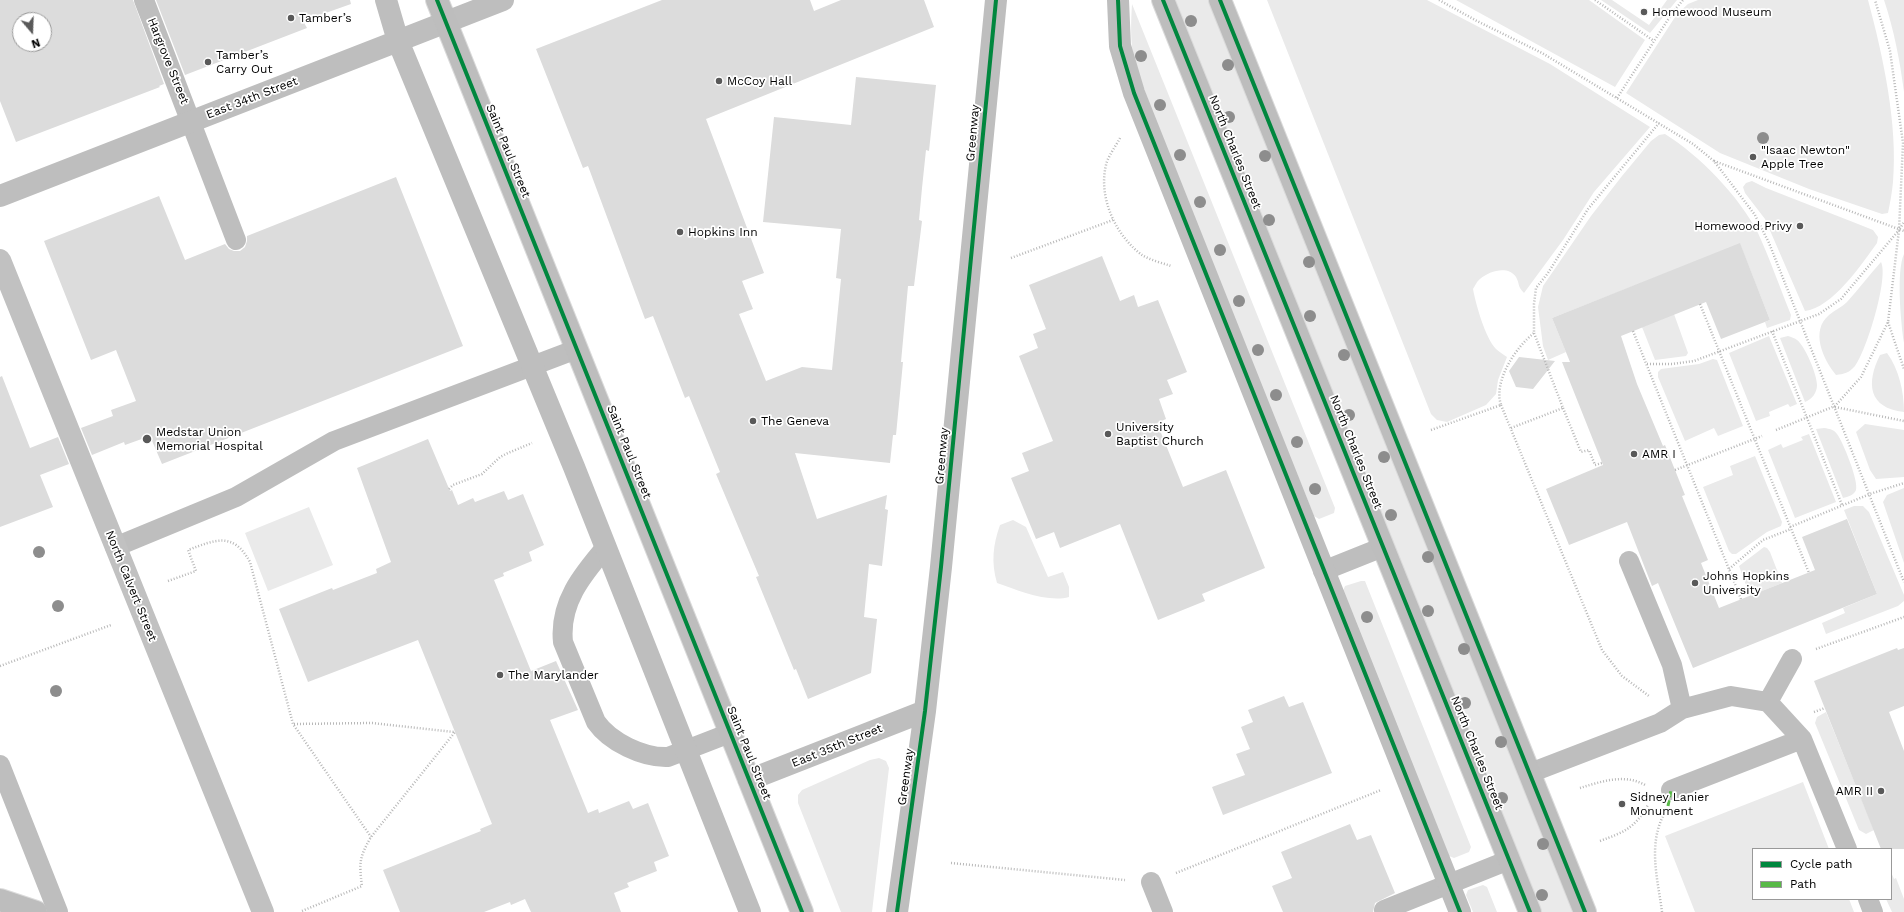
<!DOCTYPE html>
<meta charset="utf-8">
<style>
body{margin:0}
#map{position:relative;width:1904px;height:912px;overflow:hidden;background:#fff;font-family:"Work Sans",sans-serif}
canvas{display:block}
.legend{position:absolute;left:1752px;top:848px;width:140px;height:52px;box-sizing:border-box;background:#fff;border:1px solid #999;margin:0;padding:5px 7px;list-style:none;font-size:12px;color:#000}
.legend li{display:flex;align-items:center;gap:8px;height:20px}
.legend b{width:20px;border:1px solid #999}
.north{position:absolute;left:12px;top:12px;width:40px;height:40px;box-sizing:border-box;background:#fff;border:1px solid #999;border-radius:50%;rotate:161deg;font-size:11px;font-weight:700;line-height:16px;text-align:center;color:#000}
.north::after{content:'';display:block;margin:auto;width:14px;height:18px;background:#595959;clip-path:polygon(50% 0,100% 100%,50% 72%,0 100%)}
</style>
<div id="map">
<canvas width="1904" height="912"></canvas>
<ul class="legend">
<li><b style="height:5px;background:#00873e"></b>Cycle path</li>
<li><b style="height:5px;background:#58b947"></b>Path</li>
</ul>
<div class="north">N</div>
</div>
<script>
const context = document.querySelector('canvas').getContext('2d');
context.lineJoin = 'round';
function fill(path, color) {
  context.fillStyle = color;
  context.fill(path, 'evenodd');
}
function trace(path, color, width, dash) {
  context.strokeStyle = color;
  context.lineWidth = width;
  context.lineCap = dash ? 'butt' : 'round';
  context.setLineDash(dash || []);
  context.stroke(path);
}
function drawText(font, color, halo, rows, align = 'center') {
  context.font = font + ' "Work Sans",sans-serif';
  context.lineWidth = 3.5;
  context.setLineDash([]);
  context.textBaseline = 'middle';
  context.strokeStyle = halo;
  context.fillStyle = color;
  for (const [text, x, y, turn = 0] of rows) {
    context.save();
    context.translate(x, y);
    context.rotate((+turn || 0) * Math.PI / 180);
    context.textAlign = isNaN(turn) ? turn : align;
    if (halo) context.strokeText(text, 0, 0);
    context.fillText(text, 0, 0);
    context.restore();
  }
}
fill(new Path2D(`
 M 1172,0 L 1209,0 L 1576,912 L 1540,912 Z
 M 1267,0 L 1427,0 L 1550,64 L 1650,127 L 1594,192 L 1563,240 L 1524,293 C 1517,286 1520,284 1516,277 C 1508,265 1489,271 1480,279 C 1477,281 1475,286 1473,289 C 1476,305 1485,337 1496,349 C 1499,352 1503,354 1507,357 L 1498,380 L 1496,394 L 1486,405 L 1447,422 L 1437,420 L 1431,414 Z
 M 1456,0 L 1589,0 L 1645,40 L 1615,87 Z
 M 1601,0 L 1612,0 L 1649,25 L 1667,0 L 1677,0 L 1650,33 Z
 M 1698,0 L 1868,0 C 1883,56 1898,124 1893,182 C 1892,193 1890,203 1888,213 L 1882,214 L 1809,189 L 1720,153 L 1626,93 L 1677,14 L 1688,4 Z
 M 1884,0 L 1904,0 L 1904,92 C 1900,61 1894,30 1884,0 Z
 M 1132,4 L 1335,508 L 1334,513 L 1319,519 L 1314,516 L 1140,85 C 1131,54 1130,36 1132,4 Z
 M 1665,134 C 1699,155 1739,196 1758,233 C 1770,259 1780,288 1791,315 L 1790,320 L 1767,328 L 1765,322 L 1770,320 L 1740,244 L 1552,318 L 1566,352 L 1548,360 L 1543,346 L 1538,307 L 1543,286 L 1591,216 L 1622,176 L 1651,141 L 1659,135 Z
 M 1752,181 L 1766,188 L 1858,224 L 1873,230 L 1878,237 L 1877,243 C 1862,264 1832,308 1805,311 L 1765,219 L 1745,193 L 1743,187 L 1746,183 Z
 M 1904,254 L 1904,343 C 1901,324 1896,271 1904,254 Z
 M 1881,262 C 1889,278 1866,352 1855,366 C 1849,373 1844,374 1836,375 C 1823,359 1810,331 1829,315 C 1835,310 1842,307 1847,302 C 1859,289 1869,275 1881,262 Z
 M 1674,314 L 1688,353 L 1686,356 L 1655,360 L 1642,327 Z
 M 1769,336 L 1797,404 L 1790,407 L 1788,404 L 1769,412 L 1770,416 L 1756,421 L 1729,353 Z
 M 1788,336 C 1791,337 1795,338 1797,340 C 1805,346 1817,374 1817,385 C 1817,393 1812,399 1805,402 L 1780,338 Z
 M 1887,353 C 1899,369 1904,392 1904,412 C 1868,408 1866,383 1880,355 Z
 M 1713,359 L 1717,360 L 1743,426 L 1718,436 L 1714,428 L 1685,441 L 1658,377 L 1658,372 L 1661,369 L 1699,364 Z
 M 1865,424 L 1904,430 L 1904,477 L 1876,479 L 1870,470 L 1856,432 Z
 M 1824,428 C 1830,429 1833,429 1837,434 C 1843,442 1859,481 1856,490 C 1854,495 1848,497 1843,498 L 1816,429 Z
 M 1809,434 L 1836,502 L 1795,518 L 1768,450 L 1781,444 L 1783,448 L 1803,440 L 1801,437 Z
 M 1755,456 L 1782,522 L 1781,526 L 1767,532 L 1736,554 L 1732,554 L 1729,551 L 1703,487 L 1733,475 L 1730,466 Z
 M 1904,488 L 1904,563 L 1883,502 L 1887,495 Z
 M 1854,506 L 1863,506 L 1869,512 L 1904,595 L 1904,601 L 1898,606 L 1826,634 L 1822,623 L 1845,613 L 1843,608 L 1877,594 L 1844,510 Z
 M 309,507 L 333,565 L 268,591 L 245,533 Z
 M 1013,520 L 1026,527 L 1048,577 L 1063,572 L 1069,587 L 1069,597 C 1048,603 1017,590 997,583 C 991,562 993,545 1000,525 Z
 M 1764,547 L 1767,548 L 1770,552 L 1782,583 L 1750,596 L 1739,566 Z
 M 1361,581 L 1365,581 L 1471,847 L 1469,852 L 1454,858 L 1449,856 L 1343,591 L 1345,586 Z
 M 1826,712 L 1874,830 L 1866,834 L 1859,830 L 1815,723 L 1817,717 Z
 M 879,758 L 886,761 L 889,768 L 872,912 L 841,912 L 798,803 L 798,795 L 802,790 L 870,760 Z
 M 1803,782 L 1829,849 L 1753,849 L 1753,899 L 1849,899 L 1854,912 L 1695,912 L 1665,836 Z
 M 1891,872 L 1894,879 L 1896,878 L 1904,899 L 1904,912 L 1892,912 L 1886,899 L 1891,899 Z
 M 1483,885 L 1487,887 L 1497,912 L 1473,912 L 1466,895 L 1468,890 Z`), '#eaeaea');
fill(new Path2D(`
 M 0,0 L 133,0 L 164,84 L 159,86 L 160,87 L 16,142 L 0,101 ZM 20,20 L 44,20 L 44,44 L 20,44 Z
 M 156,0 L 350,0 L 351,4 L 303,21 L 307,28 L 185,75 Z
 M 662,0 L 810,0 L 814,11 L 841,0 L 924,0 L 934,27 L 706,119 L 764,273 L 742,281 L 753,309 L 739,314 L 766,381 L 802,367 L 832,370 L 841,279 L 836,278 L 841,229 L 763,222 L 774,117 L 851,125 L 856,77 L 936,85 L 929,151 L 926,150 L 922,188 L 919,220 L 922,221 L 914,286 L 908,286 L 901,362 L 903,362 L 896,435 L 893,435 L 890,463 L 795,453 L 817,519 L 887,495 L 885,509 L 888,510 L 882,566 L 869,564 L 864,617 L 877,619 L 871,673 L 808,699 L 796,669 L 794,670 L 756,577 L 759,576 L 716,474 L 720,472 L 689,396 L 685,398 L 653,316 L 645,319 L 588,166 L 583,168 L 536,49 Z
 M 396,177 L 463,346 L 162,464 L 150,436 L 125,445 L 124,442 L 92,455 L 81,428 L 113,416 L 111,410 L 136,401 L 116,350 L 91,360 L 44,241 L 159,196 L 185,260 L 225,244 L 229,249 L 234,251 L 240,251 L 245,247 L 247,241 L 247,236 Z
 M 1740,243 L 1770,320 L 1721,339 L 1706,302 L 1621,336 L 1637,384 L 1663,446 L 1665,445 L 1685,495 L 1682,496 L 1708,560 L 1701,563 L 1719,608 L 1815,570 L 1802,537 L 1847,519 L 1877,594 L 1693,668 L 1658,583 L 1652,586 L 1627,522 L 1569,545 L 1546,489 L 1603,465 L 1562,362 L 1570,362 L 1552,318 Z
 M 1102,256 L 1120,301 L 1134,295 L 1138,307 L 1158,300 L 1187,372 L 1167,380 L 1173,394 L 1159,399 L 1166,419 L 1157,423 L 1183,487 L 1226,470 L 1265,568 L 1202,594 L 1205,601 L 1158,620 L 1120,524 L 1060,548 L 1054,532 L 1036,539 L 1011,478 L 1029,471 L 1022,453 L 1053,441 L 1019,356 L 1038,348 L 1033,334 L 1046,329 L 1029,285 Z
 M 1519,357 L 1555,361 L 1533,389 L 1516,387 L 1509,371 Z
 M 2,376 L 30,448 L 58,437 L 69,464 L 40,475 L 53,507 L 0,527 L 0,377 Z
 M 428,439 L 450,491 L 452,490 L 458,505 L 473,498 L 475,502 L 504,491 L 508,500 L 523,494 L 544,545 L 529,552 L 532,561 L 503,573 L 504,576 L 494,580 L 531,671 L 556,661 L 578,710 L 550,720 L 588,813 L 598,809 L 599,813 L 629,801 L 633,809 L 648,803 L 669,856 L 654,862 L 657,871 L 627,883 L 629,887 L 614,893 L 621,912 L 531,912 L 525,899 L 511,905 L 510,902 L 484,912 L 400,912 L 383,870 L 481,831 L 480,829 L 492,824 L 418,640 L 308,682 L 279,609 L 332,588 L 333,590 L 377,573 L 376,569 L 391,562 L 357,468 Z
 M 1897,648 L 1898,650 L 1904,648 L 1904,706 L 1889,712 L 1904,751 L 1904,849 L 1881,849 L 1814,681 Z
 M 1284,696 L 1289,707 L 1303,702 L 1332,773 L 1223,815 L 1212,787 L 1245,775 L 1236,754 L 1250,749 L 1241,727 L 1253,722 L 1248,710 Z
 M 1350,824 L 1357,840 L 1371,835 L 1395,893 L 1375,903 L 1373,912 L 1283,912 L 1272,886 L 1292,878 L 1281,852 Z`), '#dcdcdc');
const primary = new Path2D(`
 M 437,0 L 802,912
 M 1163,0 L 1530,912
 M 1220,0 L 1585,912
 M 0,900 L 36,912`);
trace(primary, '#dbdbdb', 24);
trace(new Path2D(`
 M 1439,0 L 1477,21 L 1542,53 L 1693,144 L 1714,161 L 1755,215 L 1769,243 L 1904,582
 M 1595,0 L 1654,41
 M 1617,98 L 1673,12 L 1683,0
 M 1120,138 C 1116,146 1108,156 1106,165 C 1098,198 1116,236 1142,255 C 1150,260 1162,263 1171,266
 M 1714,161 L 1904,231
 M 1011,258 L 1113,220
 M 1700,304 L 1809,573
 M 1888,322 L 1904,369
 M 1633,331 L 1741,599
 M 1772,331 L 1842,505
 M 1647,364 L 1672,364 L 1694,361 L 1819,314 L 1841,299 L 1899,230 L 1903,143 L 1890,51 L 1875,0
 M 1501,405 L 1602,650 L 1622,676 L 1649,696
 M 1835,407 L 1904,421
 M 1563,408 L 1581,452 L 1589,450 L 1595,465 L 1602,463
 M 1511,428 L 1563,408 L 1534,333
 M 1431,430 L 1501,405 C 1493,381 1516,347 1534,333 L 1534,304 L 1536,288 L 1548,273 L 1588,209 L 1659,123
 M 1776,430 L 1835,406 L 1861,377 L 1888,322 L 1899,230 L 1904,222
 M 1675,470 L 1762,436
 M 449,489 L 453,485 L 482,474 L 500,457 L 508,453 L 532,443
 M 1790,527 L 1870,494 L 1904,483
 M 1729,569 L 1763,540 L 1791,529
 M 168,581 L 196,571 L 188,550 C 215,540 233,531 250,562 L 293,724 L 371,837
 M 1816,649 L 1904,617
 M 0,666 L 111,625
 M 1814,712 L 1825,708
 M 294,724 L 372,723 L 454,732
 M 1580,788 C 1600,782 1624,773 1645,785
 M 1600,841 C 1624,832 1634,829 1648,805
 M 951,863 L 1125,880
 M 1176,873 L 1381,790
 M 302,911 L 362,886 C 359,863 359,858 371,837 L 455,732
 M 1662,912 C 1658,880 1648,847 1663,816`), '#b8b8b8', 2.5, [1, 2]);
trace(new Path2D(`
 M 144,0 L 236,240
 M 115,547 L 236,497 L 334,441 L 577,349
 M 606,547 C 582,575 559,603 563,642 L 596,722 C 610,742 643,758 668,757 L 730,733
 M 1629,561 L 1672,665 L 1682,709
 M 1323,571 L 1383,547
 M 1768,702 L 1792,659
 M 0,765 L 58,912
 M 1530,773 L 1660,723 L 1682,709 L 1731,696 L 1768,702 L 1802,739 L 1847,849
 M 1671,790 L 1802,739
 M 1151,882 L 1163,912
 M 1868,899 L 1873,912
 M 1384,910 L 1509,860`), '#bebebe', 20);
trace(new Path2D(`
 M 386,0 L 398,41 L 574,467 L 750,912
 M 1118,0 L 1120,46 L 1134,93 L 1460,912
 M 0,196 L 503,0
 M 749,780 L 925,711
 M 897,912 L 925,711 L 941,567 L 996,0`), '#bebebe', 22);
trace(new Path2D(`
 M 0,260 L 263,912`), '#c1c1c1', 22);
trace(primary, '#bdbdbd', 22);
trace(new Path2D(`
 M 1668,806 L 1671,790`), '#58b947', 3, [6, 3]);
trace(new Path2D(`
 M 437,0 L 802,912
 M 1118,0 L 1120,46 L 1134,93 L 1460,912
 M 1163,0 L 1530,912
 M 1220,0 L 1585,912
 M 897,912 L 925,711 L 941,567 L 996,0`), '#00873e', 4);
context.fillStyle = '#8d8d8d';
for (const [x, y] of [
 [1191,21],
 [1141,56],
 [1228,65],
 [1160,105],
 [1229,117],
 [1763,138],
 [1180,155],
 [1265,156],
 [1200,202],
 [1269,220],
 [1220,250],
 [1309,262],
 [1239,301],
 [1310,316],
 [1258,350],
 [1344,355],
 [1276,395],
 [1349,415],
 [1297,442],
 [1384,457],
 [1315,489],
 [1391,515],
 [39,552],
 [1428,557],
 [58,606],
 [1428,611],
 [1367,617],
 [1464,649],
 [56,691],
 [1465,703],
 [1501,742],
 [1502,798],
 [1543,844],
 [1542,895]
]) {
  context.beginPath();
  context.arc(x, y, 6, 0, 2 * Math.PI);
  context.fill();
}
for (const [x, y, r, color] of [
 [1644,12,4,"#595959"],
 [291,18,4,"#595959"],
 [208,62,4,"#595959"],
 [719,81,4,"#595959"],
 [1753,157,4,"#595959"],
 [1800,226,4,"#595959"],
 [680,232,4,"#595959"],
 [753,421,4,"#595959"],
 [1108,434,4,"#595959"],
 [147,439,5,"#595959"],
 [1634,454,4,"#595959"],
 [1695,583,4,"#595959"],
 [500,675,4,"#595959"],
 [1881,791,4,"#595959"],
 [1622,804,4,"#595959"]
]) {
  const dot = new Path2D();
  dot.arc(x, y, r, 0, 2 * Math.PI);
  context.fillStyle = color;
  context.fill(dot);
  trace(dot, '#fff', 1.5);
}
drawText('12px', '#000', '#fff', [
 ["Homewood Museum",1652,12],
 ["Tamber’s",299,18],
 ["Tamber’s",216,55],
 ["Carry Out",216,69],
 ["McCoy Hall",727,81],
 ["\"Isaac Newton\"",1761,150],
 ["Apple Tree",1761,164],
 ["Homewood Privy",1792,226,"right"],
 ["Hopkins Inn",688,232],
 ["The Geneva",761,421],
 ["University",1116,427],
 ["Baptist Church",1116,441],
 ["Medstar Union",156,432],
 ["Memorial Hospital",156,446],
 ["AMR I",1642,454],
 ["Johns Hopkins",1703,576],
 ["University",1703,590],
 ["The Marylander",508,675],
 ["AMR II",1873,791,"right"],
 ["Sidney Lanier",1630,797],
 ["Monument",1630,811]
], 'left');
drawText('12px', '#000', '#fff', [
 ["Hargrove Street",168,61,68],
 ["East 34th Street",252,98,-21],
 ["Greenway",973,133,-85],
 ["Saint Paul Street",508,151,68],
 ["North Charles Street",1235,152,68],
 ["Saint Paul Street",629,452,68],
 ["North Charles Street",1356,452,68],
 ["Greenway",942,456,-85],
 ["North Calvert Street",131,586,68],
 ["East 35th Street",837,746,-22],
 ["Saint Paul Street",749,753,68],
 ["North Charles Street",1477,753,68],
 ["Greenway",906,777,-82]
]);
</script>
